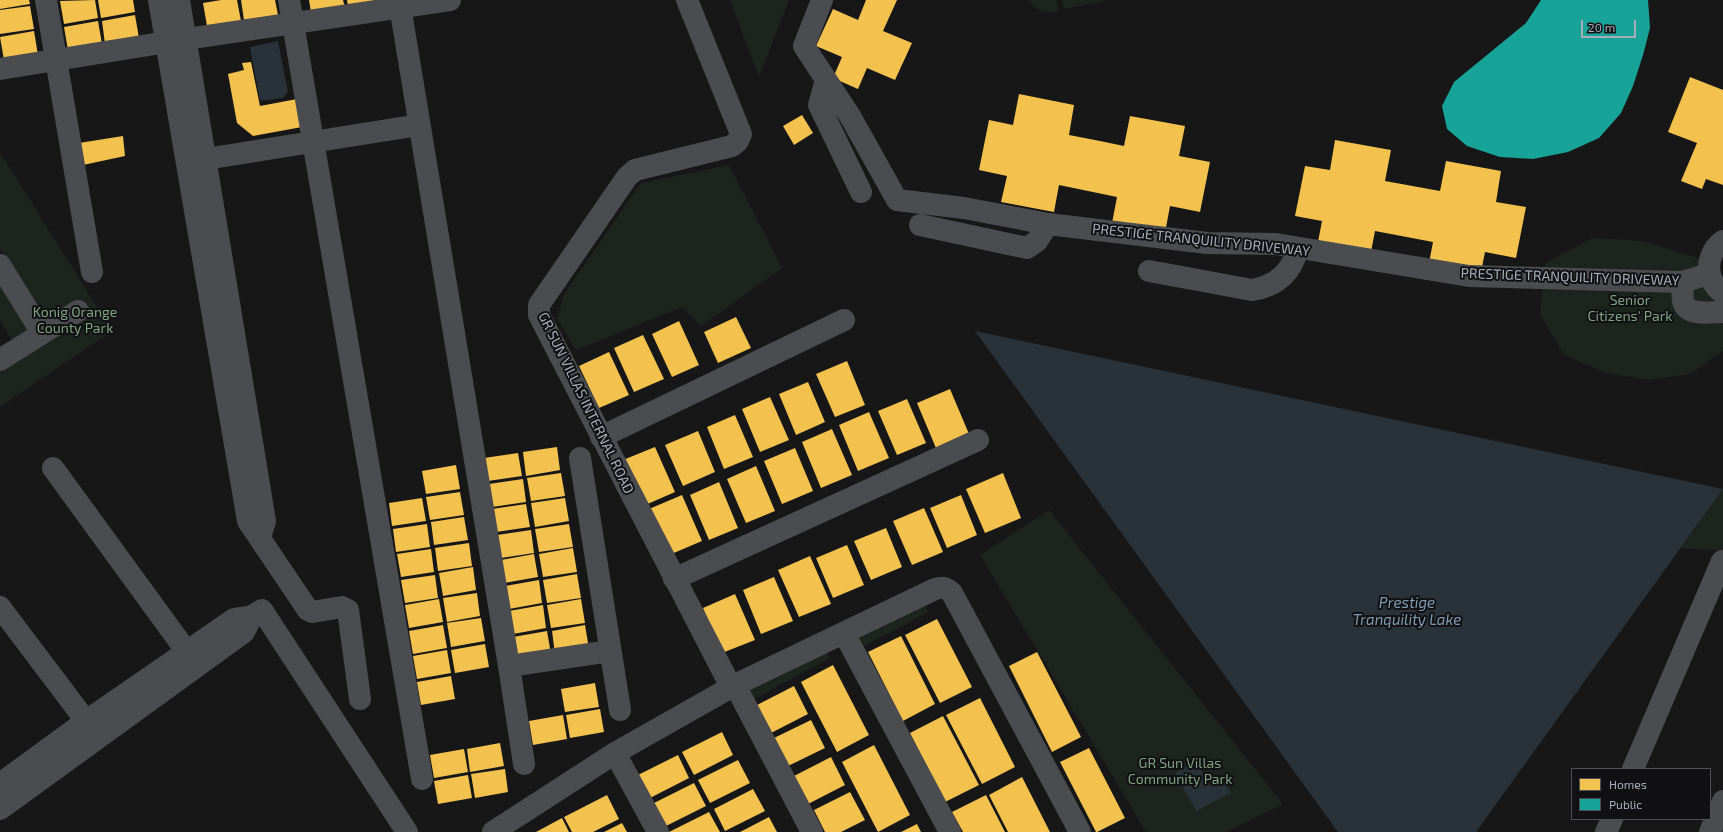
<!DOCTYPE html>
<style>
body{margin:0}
#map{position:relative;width:1723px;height:832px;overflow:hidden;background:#171717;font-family:"Exo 2",sans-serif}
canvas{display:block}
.legend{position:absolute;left:1571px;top:768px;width:140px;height:52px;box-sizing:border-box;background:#111113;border:1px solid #4d4f55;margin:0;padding:5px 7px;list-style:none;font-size:12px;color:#a8adb8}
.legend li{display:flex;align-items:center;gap:8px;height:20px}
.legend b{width:20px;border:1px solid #4d4f55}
.scale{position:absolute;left:1581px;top:20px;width:55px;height:18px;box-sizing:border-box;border:2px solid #a8adb8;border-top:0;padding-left:5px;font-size:12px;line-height:14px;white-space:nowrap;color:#a8adb8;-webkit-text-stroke:3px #111113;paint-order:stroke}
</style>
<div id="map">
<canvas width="1723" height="832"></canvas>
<ul class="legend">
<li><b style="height:11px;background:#f2c14e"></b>Homes</li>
<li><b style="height:11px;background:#17a398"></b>Public</li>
</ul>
<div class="scale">20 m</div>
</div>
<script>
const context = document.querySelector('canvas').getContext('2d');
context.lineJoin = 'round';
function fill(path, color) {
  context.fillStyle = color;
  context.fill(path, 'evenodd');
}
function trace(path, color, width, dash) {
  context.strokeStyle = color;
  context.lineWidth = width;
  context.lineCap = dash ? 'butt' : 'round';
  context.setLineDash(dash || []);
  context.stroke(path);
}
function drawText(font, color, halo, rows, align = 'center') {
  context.font = font + ' "Exo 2",sans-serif';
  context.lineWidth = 4;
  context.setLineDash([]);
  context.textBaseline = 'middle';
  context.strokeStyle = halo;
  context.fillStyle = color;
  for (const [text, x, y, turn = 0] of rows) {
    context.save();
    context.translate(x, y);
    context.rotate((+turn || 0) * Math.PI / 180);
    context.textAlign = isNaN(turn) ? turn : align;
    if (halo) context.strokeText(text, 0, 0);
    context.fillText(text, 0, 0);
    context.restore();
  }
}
fill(new Path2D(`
 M 730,0 L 789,0 L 759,77 Z
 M 1028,0 L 1056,0 L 1059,11 C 1042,14 1040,12 1028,0 Z
 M 1062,0 L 1110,0 L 1064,9 Z
 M 0,152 L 112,331 L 0,407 L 0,364 L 52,333 L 0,248 Z
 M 729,165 L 782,268 L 701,326 L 682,307 L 576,350 L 557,319 L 564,294 L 641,183 Z
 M 1593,238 L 1643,241 L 1707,261 L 1723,281 L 1723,351 L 1690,374 L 1649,380 L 1606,373 L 1564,355 L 1540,314 L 1545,263 Z
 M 0,267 L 39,329 L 15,344 L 0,320 Z
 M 1723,489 L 1723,551 L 1681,548 Z
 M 1049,510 L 1283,804 L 1226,832 L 1146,832 L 980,555 Z
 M 923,602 L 929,612 L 864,646 L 858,635 Z
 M 824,647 L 830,658 L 751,701 L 745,690 Z`), '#1d241e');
fill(new Path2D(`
 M 278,41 L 288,92 L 283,98 L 260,101 L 250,47 Z
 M 975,331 L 1723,489 L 1476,832 L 1338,832 Z
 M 1196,761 L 1210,787 L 1223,780 L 1231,793 L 1196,811 L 1175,773 Z`), '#2a3239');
fill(new Path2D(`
 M 0,0 L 29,0 L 30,4 L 0,9 Z
 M 95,0 L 98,18 L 64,24 L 60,1 Z
 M 98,0 L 133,0 L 135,12 L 101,18 Z
 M 221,0 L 237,0 L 241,21 L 207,26 L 203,3 Z
 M 241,0 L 275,0 L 278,15 L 244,20 Z
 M 309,0 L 343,0 L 345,7 L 311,12 Z
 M 347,0 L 378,0 L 348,6 Z
 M 866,0 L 897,0 L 883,31 L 912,43 L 895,80 L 867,68 L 858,89 L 833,78 L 842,57 L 816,46 L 833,9 L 858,20 Z
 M 30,6 L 34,29 L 0,34 L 0,10 Z
 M 135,15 L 139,38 L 105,44 L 102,21 Z
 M 98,21 L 102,44 L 68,50 L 64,27 Z
 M 34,31 L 38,55 L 4,60 L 0,37 Z
 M 251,62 L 260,106 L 297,99 L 302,127 L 253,136 L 237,123 L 228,74 L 244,70 L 242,63 Z
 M 1690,77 L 1723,90 L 1723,185 L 1706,179 L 1702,189 L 1681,181 L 1697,143 L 1668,132 Z
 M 1019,94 L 1074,105 L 1069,135 L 1100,141 L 1124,146 L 1130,116 L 1185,126 L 1179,156 L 1210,162 L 1200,212 L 1170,206 L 1165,233 L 1112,223 L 1117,197 L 1059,185 L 1054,212 L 1001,202 L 1007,176 L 979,170 L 989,120 L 1013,125 Z
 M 802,115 L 813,133 L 794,145 L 783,126 Z
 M 123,136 L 125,156 L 83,165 L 79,143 Z
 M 1335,140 L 1391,150 L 1385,181 L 1440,191 L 1446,161 L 1501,171 L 1496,202 L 1526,207 L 1516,258 L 1485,252 L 1481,272 L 1429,263 L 1433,242 L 1375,231 L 1370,257 L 1317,247 L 1322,221 L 1295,216 L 1305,166 L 1330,170 Z
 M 736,317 L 751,348 L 718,363 L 704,332 Z
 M 679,321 L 699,365 L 672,377 L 652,334 Z
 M 643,335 L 664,379 L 634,392 L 614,348 Z
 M 609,352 L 629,395 L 599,408 L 579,366 Z
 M 847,361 L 865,405 L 835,417 L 816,374 Z
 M 808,382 L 825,422 L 796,435 L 779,394 Z
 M 950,389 L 969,434 L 936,448 L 917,403 Z
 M 770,397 L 789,440 L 760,452 L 742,409 Z
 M 907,399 L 926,443 L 897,455 L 878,411 Z
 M 869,412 L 889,458 L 858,471 L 839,425 Z
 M 735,415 L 753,457 L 724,469 L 707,427 Z
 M 832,429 L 852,475 L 821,488 L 802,442 Z
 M 698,431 L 715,472 L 683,486 L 665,445 Z
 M 557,447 L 560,470 L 526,476 L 523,452 Z
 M 655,447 L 675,492 L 643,506 L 623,460 Z
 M 795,448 L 813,491 L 782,504 L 764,461 Z
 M 518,453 L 522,476 L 488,481 L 484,458 Z
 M 456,465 L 460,489 L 426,494 L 422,471 Z
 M 756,466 L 775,511 L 746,523 L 727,479 Z
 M 561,473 L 565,496 L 531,501 L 527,478 Z
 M 1003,473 L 1021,518 L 985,533 L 966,489 Z
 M 523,479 L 526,502 L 492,507 L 489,484 Z
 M 719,482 L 738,528 L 709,540 L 690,495 Z
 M 460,492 L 464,515 L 430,520 L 426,497 Z
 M 682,495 L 702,541 L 669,555 L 649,509 Z
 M 961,495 L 977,535 L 947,548 L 930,508 Z
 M 422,498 L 426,521 L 392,526 L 389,503 Z
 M 565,498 L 569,521 L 535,527 L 531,503 Z
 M 526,504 L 530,527 L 496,532 L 492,509 Z
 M 924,508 L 943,552 L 912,565 L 893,521 Z
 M 464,517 L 468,540 L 434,545 L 431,522 Z
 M 427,524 L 430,547 L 396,552 L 393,529 Z
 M 569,524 L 573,547 L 539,552 L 535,529 Z
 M 886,528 L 902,567 L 871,580 L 854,541 Z
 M 531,530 L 534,553 L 501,558 L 497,535 Z
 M 469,543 L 472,566 L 438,571 L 435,548 Z
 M 847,545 L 864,585 L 833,598 L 816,558 Z
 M 573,548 L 577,572 L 543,577 L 539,554 Z
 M 431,549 L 434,572 L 401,577 L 397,554 Z
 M 534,554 L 538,577 L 504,583 L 501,560 Z
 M 810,556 L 831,604 L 799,617 L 778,570 Z
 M 473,567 L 476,590 L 443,596 L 439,573 Z
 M 577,574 L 581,598 L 547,603 L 543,580 Z
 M 435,575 L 438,598 L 405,603 L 401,580 Z
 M 774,577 L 793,621 L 761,634 L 743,590 Z
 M 539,580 L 542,603 L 509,609 L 505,586 Z
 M 477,593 L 480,616 L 447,622 L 443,598 Z
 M 735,594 L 755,640 L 722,653 L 703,608 Z
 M 439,599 L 443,622 L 409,628 L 405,605 Z
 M 581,599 L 585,623 L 551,628 L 547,605 Z
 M 543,605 L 546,628 L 513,634 L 509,611 Z
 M 481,618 L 485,641 L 451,647 L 447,623 Z
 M 937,619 L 972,687 L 940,703 L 905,635 Z
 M 443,625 L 447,648 L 413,654 L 409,631 Z
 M 585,625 L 589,649 L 555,654 L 552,631 Z
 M 547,631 L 551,654 L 517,660 L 513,637 Z
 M 901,636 L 935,704 L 903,721 L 868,652 Z
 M 485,644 L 489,667 L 455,673 L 451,650 Z
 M 447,650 L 451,673 L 417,679 L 413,656 Z
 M 1037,652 L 1081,737 L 1052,752 L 1009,666 Z
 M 833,665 L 869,735 L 837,752 L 801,682 Z
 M 451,676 L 455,699 L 421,705 L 417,682 Z
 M 595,683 L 599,707 L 565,712 L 561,689 Z
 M 794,686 L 808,714 L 771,733 L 757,705 Z
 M 980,698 L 1015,767 L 982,784 L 946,715 Z
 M 600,709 L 604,732 L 570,738 L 566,715 Z
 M 563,715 L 567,739 L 533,745 L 529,721 Z
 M 943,716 L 979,785 L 945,802 L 910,733 Z
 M 811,720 L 825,748 L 788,766 L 774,738 Z
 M 722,732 L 733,755 L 694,775 L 682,752 Z
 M 500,743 L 504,766 L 470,772 L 467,749 Z
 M 874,745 L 910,815 L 878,832 L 842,762 Z
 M 1089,748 L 1125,818 L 1097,832 L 1096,832 L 1060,762 Z
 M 464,749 L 468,772 L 434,778 L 430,755 Z
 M 678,755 L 689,778 L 650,798 L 638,775 Z
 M 831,757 L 845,785 L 808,804 L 794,776 Z
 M 738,760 L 750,783 L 710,803 L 698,780 Z
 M 505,769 L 508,792 L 475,798 L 471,774 Z
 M 468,775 L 472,798 L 438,804 L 434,781 Z
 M 1022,777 L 1050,832 L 1008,832 L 989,795 Z
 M 694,783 L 706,806 L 666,826 L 654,803 Z
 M 753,789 L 765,811 L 725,831 L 714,809 Z
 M 850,792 L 865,820 L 841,832 L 825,832 L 814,810 Z
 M 607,795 L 619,819 L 593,832 L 572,832 L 564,817 Z
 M 986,795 L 1005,832 L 963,832 L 952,812 Z
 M 709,812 L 720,832 L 669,832 Z
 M 769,817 L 777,832 L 740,832 Z
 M 562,818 L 569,832 L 536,832 Z
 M 622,823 L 627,832 L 604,832 Z
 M 917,824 L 921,832 L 901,832 Z`), '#f2c14e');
fill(new Path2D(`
 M 1541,0 L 1648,0 L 1650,28 L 1643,55 L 1633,86 L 1621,113 L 1599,138 L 1568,152 L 1533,159 L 1500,157 L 1467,146 L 1447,129 L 1442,106 L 1454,82 L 1526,23 Z`), '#17a398');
trace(new Path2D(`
 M 46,0 L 92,272
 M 159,0 L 248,521 L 308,610 L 312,612 L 342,607 L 348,610 L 360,699
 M 179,0 L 265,521 L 260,537
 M 289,0 L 422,779
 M 399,0 L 509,666 L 524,764
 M 687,0 L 741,134 L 738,141 L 732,146 L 635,170 L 627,177 L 539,305 L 539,315 L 731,687
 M 822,0 L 804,46 L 850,116 L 897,200 L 964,208 L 1048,224 L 1207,243 L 1276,244 L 1469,276 L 1682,282 L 1709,274
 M 0,69 L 186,39 L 450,0
 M 826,80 L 819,105 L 861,192
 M 193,161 L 419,125
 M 920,225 L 1027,248 L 1037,241 L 1048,224
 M 1723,241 C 1705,254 1704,280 1723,293
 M 0,265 L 42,333
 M 1149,271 L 1252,290 C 1277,286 1292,272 1298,248
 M 1682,282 C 1683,288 1682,295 1683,301 C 1687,317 1711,312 1723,312
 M 0,360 L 78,311
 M 601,437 L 844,320
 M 580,458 L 620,710
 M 53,468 L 187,652
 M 674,579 L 978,440
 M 0,607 L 86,721
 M 252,616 L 262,610 L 407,832
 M 844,633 L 950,832
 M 509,666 L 610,651
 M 735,685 L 812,832
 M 615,753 L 658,832
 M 1633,769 L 1722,561
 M 0,784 L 86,721 L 234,619 L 252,616 L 244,632 L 0,809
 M 493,832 L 615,753 L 735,685 L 935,589 C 942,587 946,587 952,593 L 1080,832
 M 1606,832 L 1612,819
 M 1710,832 L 1723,801`), '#4b4c50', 22);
drawText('14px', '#a8adb8', '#111113', [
 ["PRESTIGE TRANQUILITY DRIVEWAY",1201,240,6],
 ["PRESTIGE TRANQUILITY DRIVEWAY",1570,277,2],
 ["GR SUN VILLAS INTERNAL ROAD",586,403,64]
]);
drawText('14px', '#7fa381', '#111113', [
 ["Senior",1630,300],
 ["Citizens' Park",1630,316],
 ["Konig Orange",75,312],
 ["County Park",75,328],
 ["GR Sun Villas",1180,763],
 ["Community Park",1180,779]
]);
drawText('italic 15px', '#7f9bb3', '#111113', [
 ["Prestige",1407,603],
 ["Tranquility Lake",1407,620]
]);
</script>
